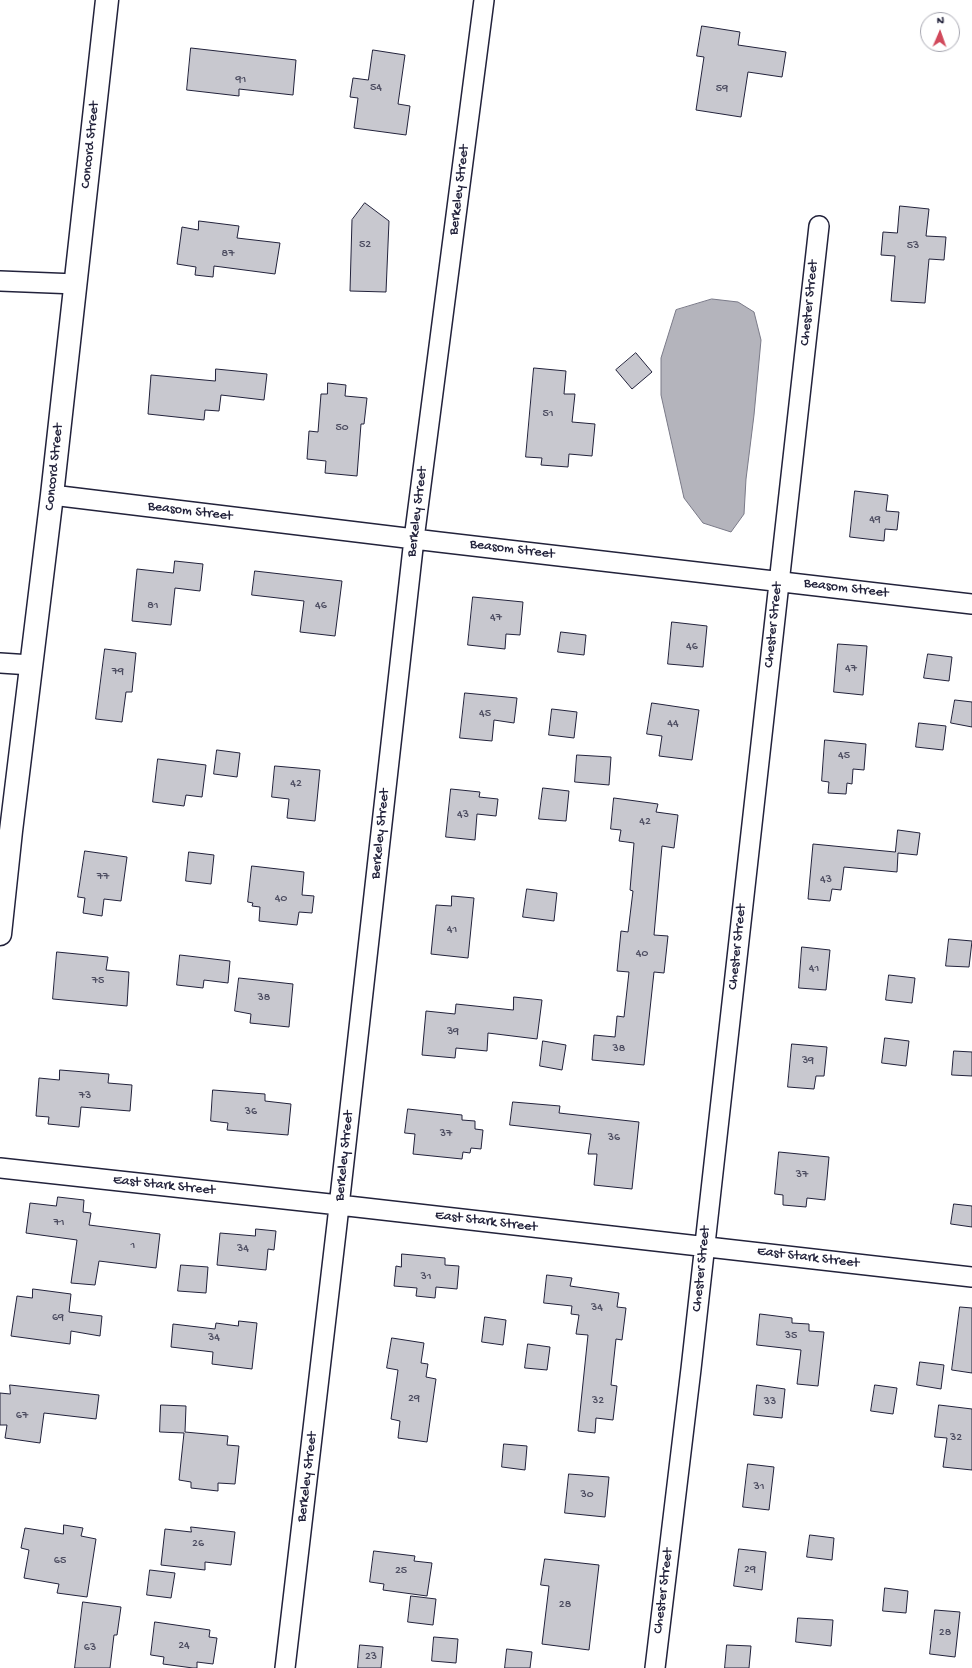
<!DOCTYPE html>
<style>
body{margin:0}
#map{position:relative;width:972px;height:1668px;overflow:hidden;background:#fff;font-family:"Gochi Hand",sans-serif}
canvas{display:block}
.north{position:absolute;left:920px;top:12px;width:40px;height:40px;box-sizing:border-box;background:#fff;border:1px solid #a7a7b1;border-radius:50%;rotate:2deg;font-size:11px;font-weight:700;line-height:16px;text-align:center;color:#22223b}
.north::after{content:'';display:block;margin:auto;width:14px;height:18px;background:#d1495b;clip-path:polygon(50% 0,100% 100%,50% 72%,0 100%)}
</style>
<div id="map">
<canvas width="972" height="1668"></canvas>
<div class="north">N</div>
</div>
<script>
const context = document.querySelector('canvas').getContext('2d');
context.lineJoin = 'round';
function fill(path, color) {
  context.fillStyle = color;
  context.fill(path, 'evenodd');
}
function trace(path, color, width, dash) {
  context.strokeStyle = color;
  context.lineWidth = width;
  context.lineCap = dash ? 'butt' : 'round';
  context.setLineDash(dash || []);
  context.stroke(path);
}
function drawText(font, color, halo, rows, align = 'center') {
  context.font = font + ' "Gochi Hand",sans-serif';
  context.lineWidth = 3;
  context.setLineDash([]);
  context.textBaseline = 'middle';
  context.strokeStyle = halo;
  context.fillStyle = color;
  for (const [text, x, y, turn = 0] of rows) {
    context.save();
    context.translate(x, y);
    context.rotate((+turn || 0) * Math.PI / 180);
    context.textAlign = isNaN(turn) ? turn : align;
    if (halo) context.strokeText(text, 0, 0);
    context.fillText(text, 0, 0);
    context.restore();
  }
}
const water = new Path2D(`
 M 712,299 L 738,302 L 754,312 L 761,340 L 754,415 L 746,479 L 744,514 L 731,532 L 703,523 L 684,498 L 661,395 L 661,358 L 676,310 Z`);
fill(water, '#b4b4bc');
trace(water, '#7a7a88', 1);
const building = new Path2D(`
 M 702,26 L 740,32 L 738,45 L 786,52 L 782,77 L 748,72 L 741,117 L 696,110 L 704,57 L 697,56 Z
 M 191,48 L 296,60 L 293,95 L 239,89 L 239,96 L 187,90 Z
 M 373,50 L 405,55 L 398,104 L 410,106 L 406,135 L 354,128 L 358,98 L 350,97 L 353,78 L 368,80 Z
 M 365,203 L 389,221 L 386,292 L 350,291 L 352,220 Z
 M 900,206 L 929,209 L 926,236 L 946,237 L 944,260 L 929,259 L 925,303 L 891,301 L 895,256 L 881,255 L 883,232 L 897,233 Z
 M 199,221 L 239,226 L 237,238 L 280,243 L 275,274 L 214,266 L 213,277 L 195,275 L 196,267 L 177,264 L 182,227 L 198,230 Z
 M 636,353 L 652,372 L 632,389 L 616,370 Z
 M 534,368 L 566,371 L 564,394 L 575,394 L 572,422 L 595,424 L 592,456 L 569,454 L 568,467 L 541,465 L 542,458 L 526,457 Z
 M 216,369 L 267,374 L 264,400 L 221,395 L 219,411 L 205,410 L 204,420 L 148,414 L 151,375 L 215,381 Z
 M 328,383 L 346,385 L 345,396 L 367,398 L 364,424 L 361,424 L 357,476 L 325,473 L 326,461 L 307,459 L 309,431 L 318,432 L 321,394 L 327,394 Z
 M 855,491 L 888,495 L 886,511 L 899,512 L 897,530 L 885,529 L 884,541 L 850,537 Z
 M 175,561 L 203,564 L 200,591 L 175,588 L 171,625 L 132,621 L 137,569 L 173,573 Z
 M 255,571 L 342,581 L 335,636 L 300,632 L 304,601 L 252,595 Z
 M 473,597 L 523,602 L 520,635 L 506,634 L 505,649 L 468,645 Z
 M 672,622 L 707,626 L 703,667 L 668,664 Z
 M 561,632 L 586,635 L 584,655 L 558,652 Z
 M 838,644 L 867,646 L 863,695 L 834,692 Z
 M 105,649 L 136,653 L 132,692 L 126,692 L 122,722 L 96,719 Z
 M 928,654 L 952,657 L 949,681 L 924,678 Z
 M 465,693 L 517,698 L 514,723 L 494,720 L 492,741 L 460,738 Z
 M 955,700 L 972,702 L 972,727 L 951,723 Z
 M 652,703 L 699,710 L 692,760 L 659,756 L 662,736 L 647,734 Z
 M 552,709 L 577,712 L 574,738 L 549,735 Z
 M 919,723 L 946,726 L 943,750 L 916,747 Z
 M 825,740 L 866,744 L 864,770 L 853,769 L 852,784 L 847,783 L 846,794 L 828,793 L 829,782 L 822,781 Z
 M 217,750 L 240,753 L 237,777 L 214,774 Z
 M 577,755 L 611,757 L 609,785 L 575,782 Z
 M 158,759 L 206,765 L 202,797 L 186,795 L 184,806 L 153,802 Z
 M 275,766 L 320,770 L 315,821 L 287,818 L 289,799 L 272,797 Z
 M 543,788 L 569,791 L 566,821 L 539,819 Z
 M 451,789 L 480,792 L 479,797 L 498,799 L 496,816 L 477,814 L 475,840 L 446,837 Z
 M 614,798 L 658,804 L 656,812 L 678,815 L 674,848 L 662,846 L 654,935 L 668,936 L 664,973 L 654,972 L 644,1065 L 592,1060 L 594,1035 L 615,1037 L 617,1016 L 624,1017 L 629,972 L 617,971 L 621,931 L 628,932 L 633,891 L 630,890 L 634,843 L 619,841 L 621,830 L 611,829 Z
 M 898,830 L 920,833 L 917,855 L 898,853 L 897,872 L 844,867 L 841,890 L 832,889 L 830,901 L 808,899 L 813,844 L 895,852 Z
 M 85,851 L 127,857 L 121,901 L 104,899 L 102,916 L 83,913 L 85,898 L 78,897 Z
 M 189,852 L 214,855 L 211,884 L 186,881 Z
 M 252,866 L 304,872 L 302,895 L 314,896 L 312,913 L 299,912 L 297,925 L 259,921 L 260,907 L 252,906 L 253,903 L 248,902 Z
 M 527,889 L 557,893 L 554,921 L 523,917 Z
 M 452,896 L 474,898 L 468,958 L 431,954 L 436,905 L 451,906 Z
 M 949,939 L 972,941 L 969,967 L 946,966 Z
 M 802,947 L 830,950 L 826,990 L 799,988 Z
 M 57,952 L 108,957 L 106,970 L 129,972 L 127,1006 L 53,999 Z
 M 180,955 L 230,961 L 228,983 L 204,980 L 203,988 L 177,985 Z
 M 889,975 L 915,978 L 912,1003 L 886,1000 Z
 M 239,978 L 293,984 L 289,1027 L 250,1023 L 251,1014 L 235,1011 Z
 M 514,997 L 542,1000 L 537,1039 L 488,1033 L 487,1051 L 456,1048 L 455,1058 L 422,1055 L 426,1011 L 455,1014 L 456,1004 L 513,1010 Z
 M 885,1038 L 909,1041 L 906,1066 L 882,1063 Z
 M 543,1041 L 566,1045 L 562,1070 L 540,1066 Z
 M 792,1044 L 827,1047 L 824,1076 L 816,1076 L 814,1089 L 788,1087 Z
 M 954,1051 L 972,1052 L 972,1076 L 952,1075 Z
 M 60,1070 L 109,1074 L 108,1083 L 132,1085 L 130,1111 L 81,1107 L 79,1127 L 48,1124 L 49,1117 L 36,1116 L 39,1078 L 59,1080 Z
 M 213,1090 L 265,1094 L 265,1101 L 291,1104 L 288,1135 L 227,1130 L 228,1123 L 211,1121 Z
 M 513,1102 L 560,1106 L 559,1113 L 639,1122 L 632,1189 L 594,1185 L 597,1154 L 588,1154 L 591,1134 L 510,1125 Z
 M 408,1109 L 462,1115 L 462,1120 L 475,1121 L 475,1129 L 483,1130 L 481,1149 L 471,1148 L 470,1153 L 463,1152 L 462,1159 L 413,1154 L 415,1134 L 405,1133 Z
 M 779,1152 L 829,1157 L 825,1200 L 807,1198 L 806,1207 L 783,1205 L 783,1195 L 775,1194 Z
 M 58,1197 L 84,1200 L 83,1212 L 91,1213 L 89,1225 L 160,1234 L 156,1268 L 99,1261 L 95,1285 L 71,1283 L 77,1240 L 26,1233 L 30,1203 L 56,1206 Z
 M 954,1204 L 972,1206 L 972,1227 L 951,1224 Z
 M 256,1229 L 276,1231 L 274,1250 L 268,1249 L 266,1270 L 217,1265 L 220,1233 L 255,1236 Z
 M 402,1254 L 445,1258 L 445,1265 L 459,1266 L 457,1289 L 436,1287 L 435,1298 L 416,1296 L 417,1288 L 394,1286 L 396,1266 L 401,1267 Z
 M 181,1265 L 208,1267 L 206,1293 L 178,1291 Z
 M 547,1275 L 572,1278 L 570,1286 L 619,1293 L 617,1307 L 626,1308 L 622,1340 L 616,1339 L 611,1385 L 617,1386 L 613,1420 L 596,1418 L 595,1433 L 578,1431 L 588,1335 L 576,1334 L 579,1315 L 571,1314 L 572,1306 L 544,1303 Z
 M 33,1289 L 71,1294 L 69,1312 L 102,1316 L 100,1336 L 71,1331 L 70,1344 L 11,1336 L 17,1296 L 32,1298 Z
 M 960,1307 L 972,1308 L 972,1373 L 952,1370 Z
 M 760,1314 L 792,1318 L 792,1323 L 809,1324 L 809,1331 L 824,1332 L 818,1386 L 797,1384 L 801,1350 L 757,1345 Z
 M 485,1317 L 506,1320 L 503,1345 L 482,1342 Z
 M 239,1321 L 257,1323 L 252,1369 L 212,1364 L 213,1352 L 171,1347 L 173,1324 L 215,1329 L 216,1323 L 238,1326 Z
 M 392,1338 L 424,1343 L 421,1363 L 428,1364 L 426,1377 L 436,1379 L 427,1442 L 398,1438 L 400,1421 L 391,1419 L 398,1370 L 387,1368 Z
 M 528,1344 L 550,1347 L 547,1370 L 525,1368 Z
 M 920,1362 L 944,1365 L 941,1389 L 917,1385 Z
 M 10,1385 L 99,1395 L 96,1419 L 44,1413 L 40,1443 L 5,1438 L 7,1425 L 0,1425 L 0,1393 L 10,1394 Z
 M 757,1385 L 785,1389 L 782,1418 L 754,1415 Z
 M 875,1385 L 897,1388 L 893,1414 L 871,1411 Z
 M 161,1405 L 186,1406 L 185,1432 L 228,1436 L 227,1445 L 239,1446 L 235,1484 L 218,1483 L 218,1491 L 191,1488 L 191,1482 L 179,1480 L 184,1433 L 160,1432 Z
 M 939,1405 L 972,1409 L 972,1470 L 943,1467 L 947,1438 L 935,1437 Z
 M 504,1444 L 527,1446 L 525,1470 L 502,1467 Z
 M 748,1464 L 774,1467 L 769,1510 L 743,1507 Z
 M 569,1474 L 609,1477 L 605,1517 L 565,1513 Z
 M 64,1525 L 83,1528 L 81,1536 L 96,1539 L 87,1597 L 57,1593 L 59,1584 L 24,1578 L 29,1550 L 21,1548 L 25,1528 L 63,1534 Z
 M 191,1527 L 235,1532 L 231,1565 L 205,1562 L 205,1570 L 161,1565 L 165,1529 L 191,1532 Z
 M 810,1535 L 834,1538 L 832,1560 L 807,1557 Z
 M 739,1549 L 766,1552 L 762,1590 L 734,1586 Z
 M 374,1551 L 415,1556 L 414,1561 L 432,1563 L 427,1596 L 383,1590 L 384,1584 L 370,1582 Z
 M 545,1559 L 599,1565 L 589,1650 L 542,1644 L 549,1586 L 541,1585 Z
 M 150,1570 L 175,1573 L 171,1598 L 147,1595 Z
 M 885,1588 L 908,1591 L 906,1613 L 883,1611 Z
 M 411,1596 L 436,1599 L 433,1625 L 408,1622 Z
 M 83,1602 L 121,1607 L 117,1635 L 114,1635 L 110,1668 L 75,1668 Z
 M 935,1610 L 960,1612 L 955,1657 L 930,1654 Z
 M 798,1618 L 833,1620 L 831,1646 L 796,1642 Z
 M 155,1622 L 210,1630 L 209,1637 L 217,1638 L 213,1664 L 197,1662 L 197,1668 L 193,1668 L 163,1664 L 164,1657 L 151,1655 Z
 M 434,1637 L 458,1639 L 456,1663 L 432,1661 Z
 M 360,1645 L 383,1647 L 381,1668 L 358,1668 Z
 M 727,1645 L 751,1646 L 749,1668 L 725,1668 Z
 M 507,1649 L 532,1652 L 530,1668 L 505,1668 Z`);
fill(building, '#c8c8cf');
trace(building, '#22223b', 1);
const street = new Path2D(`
 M 0,281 L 76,284
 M 52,495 L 439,542 L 972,604
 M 0,663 L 31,665
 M 0,1168 L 339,1205 L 972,1277
 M 285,1668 L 337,1224 L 414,539 L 484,0
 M 655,1668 L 691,1369 L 819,226`);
const secondary = new Path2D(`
 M 0,934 L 11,831 L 52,495 L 107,0`);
trace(street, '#22223b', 22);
trace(secondary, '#22223b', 25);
trace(street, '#fff', 19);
trace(secondary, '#fff', 22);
drawText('12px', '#4c4c60', null, [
 ["91",241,80],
 ["54",376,88],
 ["59",722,89],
 ["52",365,245],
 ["53",913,246],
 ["87",228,254],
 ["51",548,414],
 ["50",342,428],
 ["49",875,520],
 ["81",153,606],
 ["46",321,606],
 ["47",496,618],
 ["46",692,647],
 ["47",851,669],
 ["79",118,672],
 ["45",485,714],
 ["44",673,724],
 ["45",844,756],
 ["42",296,784],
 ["43",463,815],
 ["42",645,822],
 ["77",103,877],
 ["43",826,880],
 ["40",281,899],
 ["41",452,930],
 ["40",642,954],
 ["41",814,969],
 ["75",98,981],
 ["38",264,998],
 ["39",453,1032],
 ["38",619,1049],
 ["39",808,1061],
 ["73",85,1096],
 ["36",251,1112],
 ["37",446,1134],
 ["36",614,1138],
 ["37",802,1175],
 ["71",59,1223],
 ["1",133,1246],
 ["34",243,1249],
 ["31",426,1277],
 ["34",597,1308],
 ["69",58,1318],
 ["35",791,1336],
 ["34",214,1338],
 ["29",414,1399],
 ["32",598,1401],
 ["33",770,1402],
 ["67",22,1416],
 ["32",956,1438],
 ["31",759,1487],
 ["30",587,1495],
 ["26",198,1544],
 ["65",60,1561],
 ["29",750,1570],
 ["25",401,1571],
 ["28",565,1605],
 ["28",945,1633],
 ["24",184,1646],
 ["63",90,1648],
 ["23",371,1657]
]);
drawText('14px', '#22223b', '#fff', [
 ["Concord Street",91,145,-84],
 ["Berkeley Street",460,190,-83],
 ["Chester Street",810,303,-84],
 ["Concord Street",55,467,-84],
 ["Beasom Street",190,512,7],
 ["Berkeley Street",418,512,-83],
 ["Beasom Street",512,550,7],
 ["Beasom Street",846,589,7],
 ["Chester Street",774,625,-84],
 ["Berkeley Street",381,834,-84],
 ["Chester Street",738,947,-84],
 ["Berkeley Street",345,1156,-84],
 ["East Stark Street",164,1186,6],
 ["East Stark Street",486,1222,7],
 ["East Stark Street",808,1258,7],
 ["Chester Street",702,1269,-84],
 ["Berkeley Street",308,1477,-83],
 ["Chester Street",664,1591,-83]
]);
</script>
